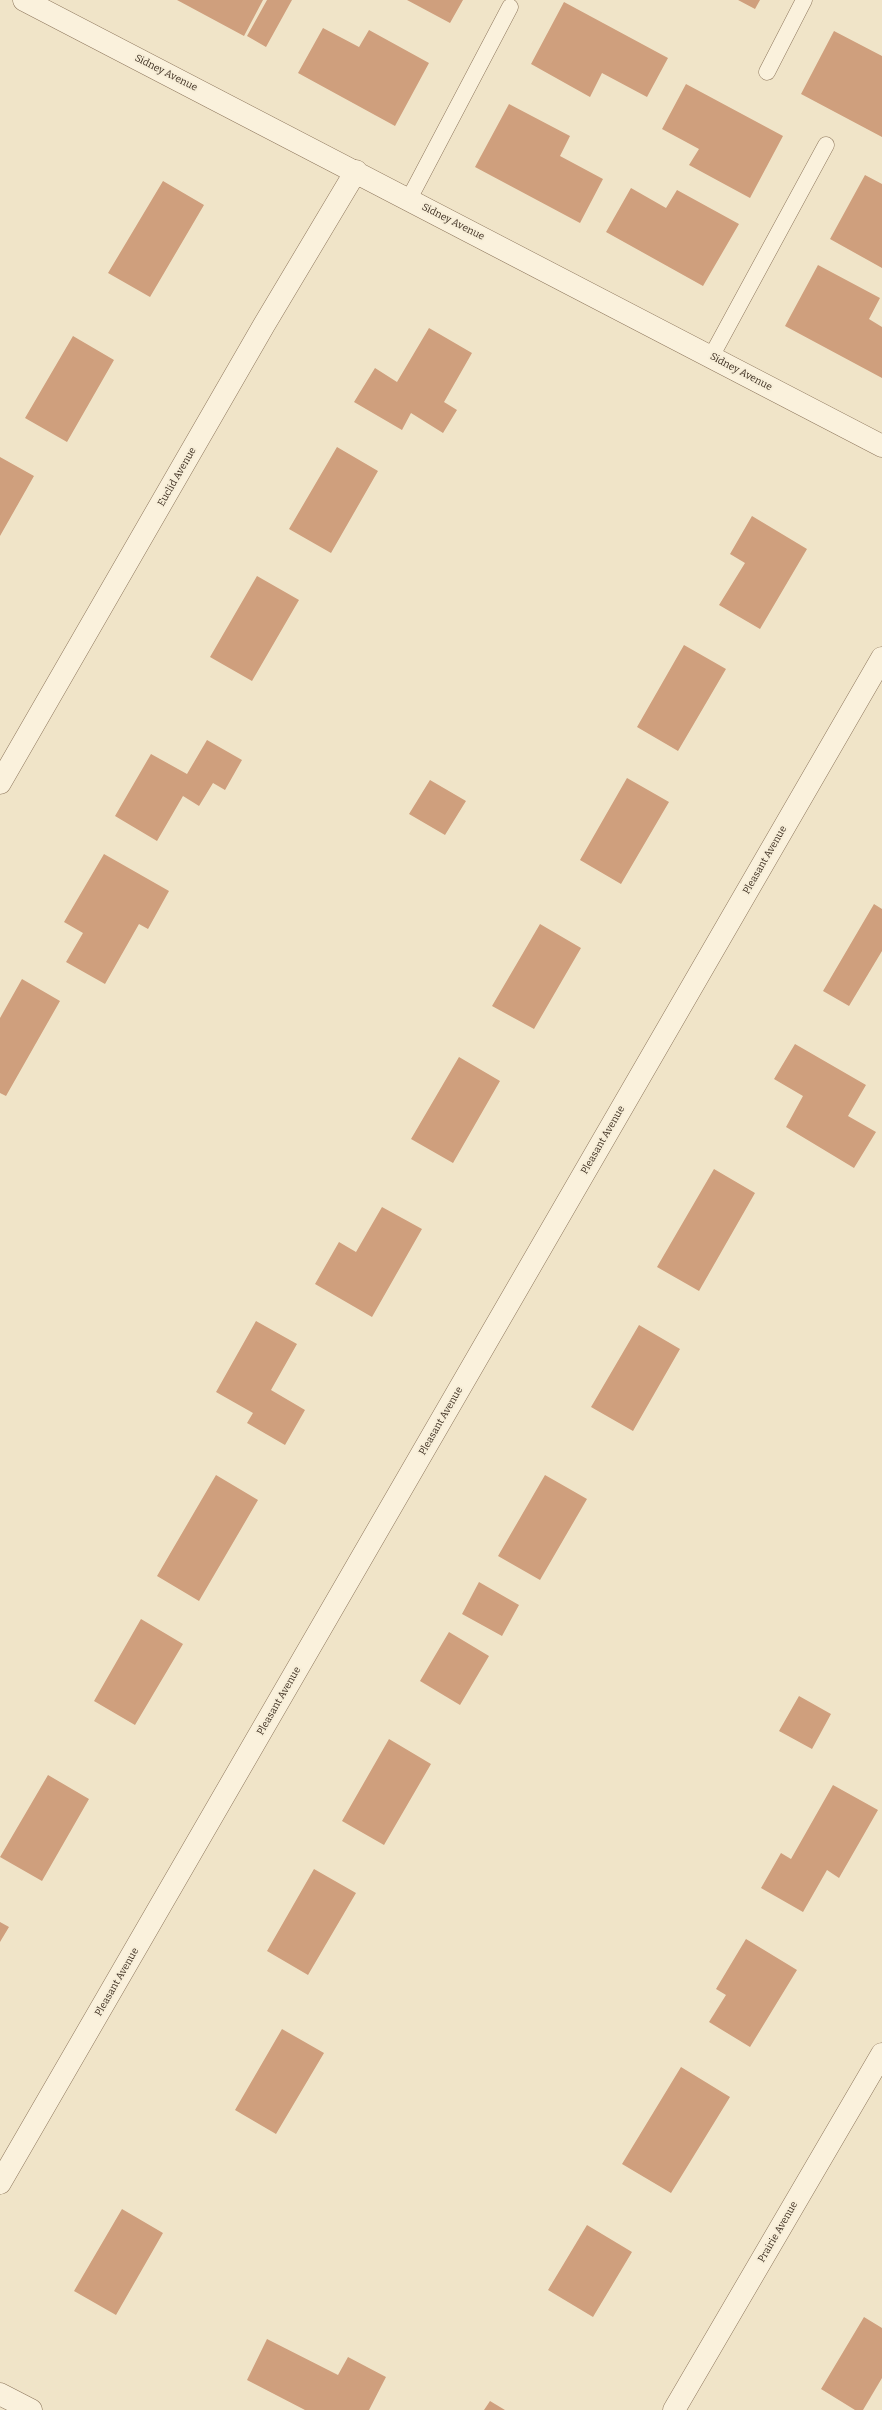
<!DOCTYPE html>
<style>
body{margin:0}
canvas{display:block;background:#f0e4c8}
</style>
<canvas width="882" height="2410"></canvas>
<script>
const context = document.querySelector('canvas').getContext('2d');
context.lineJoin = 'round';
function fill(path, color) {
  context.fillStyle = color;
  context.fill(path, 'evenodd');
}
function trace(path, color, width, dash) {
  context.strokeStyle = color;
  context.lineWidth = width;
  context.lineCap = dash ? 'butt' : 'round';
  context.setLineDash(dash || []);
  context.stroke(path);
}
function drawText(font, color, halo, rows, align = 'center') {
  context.font = font + ' Bitter,serif';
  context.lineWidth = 4;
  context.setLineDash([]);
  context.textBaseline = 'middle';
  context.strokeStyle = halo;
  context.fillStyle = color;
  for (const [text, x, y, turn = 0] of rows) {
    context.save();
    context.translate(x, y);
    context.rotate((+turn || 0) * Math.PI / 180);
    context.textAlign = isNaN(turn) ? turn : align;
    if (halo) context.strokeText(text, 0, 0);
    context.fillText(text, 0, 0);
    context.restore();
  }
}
fill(new Path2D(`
 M 177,0 L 263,0 L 244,36 Z
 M 267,0 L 292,0 L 266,47 L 247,36 Z
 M 407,0 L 463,0 L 450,23 Z
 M 738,0 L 760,0 L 755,9 Z
 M 564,2 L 668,58 L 647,97 L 602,73 L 590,97 L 531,64 Z
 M 323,28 L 359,47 L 369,30 L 429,63 L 395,126 L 298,73 Z
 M 834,31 L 882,56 L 882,137 L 801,94 Z
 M 686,84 L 783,136 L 750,198 L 689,165 L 699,149 L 662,129 Z
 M 509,104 L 570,136 L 560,156 L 603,179 L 580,223 L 475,167 Z
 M 865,175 L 882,184 L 882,268 L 830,239 Z
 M 163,181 L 204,205 L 150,297 L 108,273 Z
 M 631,188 L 666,208 L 677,190 L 739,224 L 703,286 L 606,232 Z
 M 818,265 L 880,298 L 869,319 L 882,327 L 882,378 L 785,326 Z
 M 429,328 L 472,353 L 444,402 L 457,410 L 443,433 L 411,413 L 402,430 L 354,402 L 375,368 L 397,382 Z
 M 73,336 L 114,360 L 67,442 L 25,418 Z
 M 337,447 L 378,471 L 331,553 L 289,529 Z
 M 0,457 L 34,476 L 0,536 Z
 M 752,516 L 807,549 L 760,629 L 719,605 L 745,563 L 730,554 Z
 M 257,576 L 299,600 L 252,681 L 210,657 Z
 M 684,645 L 726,669 L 678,751 L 637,727 Z
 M 207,740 L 242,760 L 225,790 L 213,783 L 199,806 L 183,796 L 157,841 L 115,816 L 151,754 L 187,774 Z
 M 627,778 L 669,802 L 621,884 L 580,860 Z
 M 430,780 L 466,801 L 445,835 L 409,814 Z
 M 104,854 L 169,891 L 148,929 L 139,924 L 105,984 L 66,962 L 83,933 L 64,922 Z
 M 874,904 L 882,909 L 882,951 L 849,1006 L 823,991 Z
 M 540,924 L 581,948 L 534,1029 L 492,1006 Z
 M 22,979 L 60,1001 L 6,1096 L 0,1093 L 0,1018 Z
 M 795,1044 L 866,1085 L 848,1116 L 876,1132 L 854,1168 L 786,1127 L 803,1096 L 774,1079 Z
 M 459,1057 L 500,1081 L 453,1163 L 411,1139 Z
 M 714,1169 L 755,1193 L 699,1291 L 657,1267 Z
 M 382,1207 L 422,1229 L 372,1317 L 315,1284 L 339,1242 L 356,1252 Z
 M 256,1321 L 297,1344 L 271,1390 L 305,1410 L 285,1445 L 247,1423 L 253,1413 L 216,1392 Z
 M 639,1325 L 680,1349 L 633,1431 L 591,1407 Z
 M 216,1475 L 258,1500 L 199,1601 L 157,1576 Z
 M 545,1475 L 587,1499 L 540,1580 L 498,1556 Z
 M 479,1582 L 519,1605 L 502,1636 L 462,1614 Z
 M 141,1619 L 183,1644 L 135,1725 L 94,1701 Z
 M 449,1632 L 489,1656 L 460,1705 L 420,1681 Z
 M 799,1696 L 831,1714 L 812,1749 L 779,1731 Z
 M 389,1739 L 431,1764 L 384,1845 L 342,1821 Z
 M 48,1775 L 89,1799 L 42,1881 L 0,1857 Z
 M 833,1785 L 878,1810 L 839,1878 L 827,1870 L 803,1912 L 761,1888 L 781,1853 L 791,1859 Z
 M 314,1869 L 356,1893 L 308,1975 L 267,1951 Z
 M 0,1922 L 9,1927 L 0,1942 Z
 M 746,1939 L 797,1970 L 750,2047 L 709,2022 L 726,1995 L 716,1989 Z
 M 282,2029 L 324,2053 L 276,2134 L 235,2110 Z
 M 681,2067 L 730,2097 L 671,2193 L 622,2164 Z
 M 122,2209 L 163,2233 L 116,2315 L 74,2291 Z
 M 587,2225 L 632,2252 L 593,2317 L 548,2290 Z
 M 864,2317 L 882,2328 L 882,2378 L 863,2410 L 855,2410 L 821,2389 Z
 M 267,2339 L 338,2375 L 348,2357 L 386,2377 L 369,2410 L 305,2410 L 247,2380 Z
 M 490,2401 L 505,2410 L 484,2410 Z`), '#cf9f7d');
const lane = new Path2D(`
 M 767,72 L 804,0
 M 409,199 L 510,7
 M 711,357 L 826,145`);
const street = new Path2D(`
 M 24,0 L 882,446
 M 0,783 L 264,325 L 356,171
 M 0,2183 L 882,658
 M 0,2394 L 31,2410
 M 674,2410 L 882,2054`);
trace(lane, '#8d765c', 17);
trace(street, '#8d765c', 23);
trace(lane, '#faf1dc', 16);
trace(street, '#faf1dc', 22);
drawText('10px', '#3d2e20', '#f7eed8', [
 ["Sidney Avenue",166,73,27],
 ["Sidney Avenue",453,222,27],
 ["Sidney Avenue",741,372,28],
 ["Euclid Avenue",177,477,-60],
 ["Pleasant Avenue",765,860,-60],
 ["Pleasant Avenue",603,1140,-60],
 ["Pleasant Avenue",441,1421,-60],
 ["Pleasant Avenue",279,1701,-60],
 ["Pleasant Avenue",117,1982,-60],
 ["Prairie Avenue",778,2232,-60]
]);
</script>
